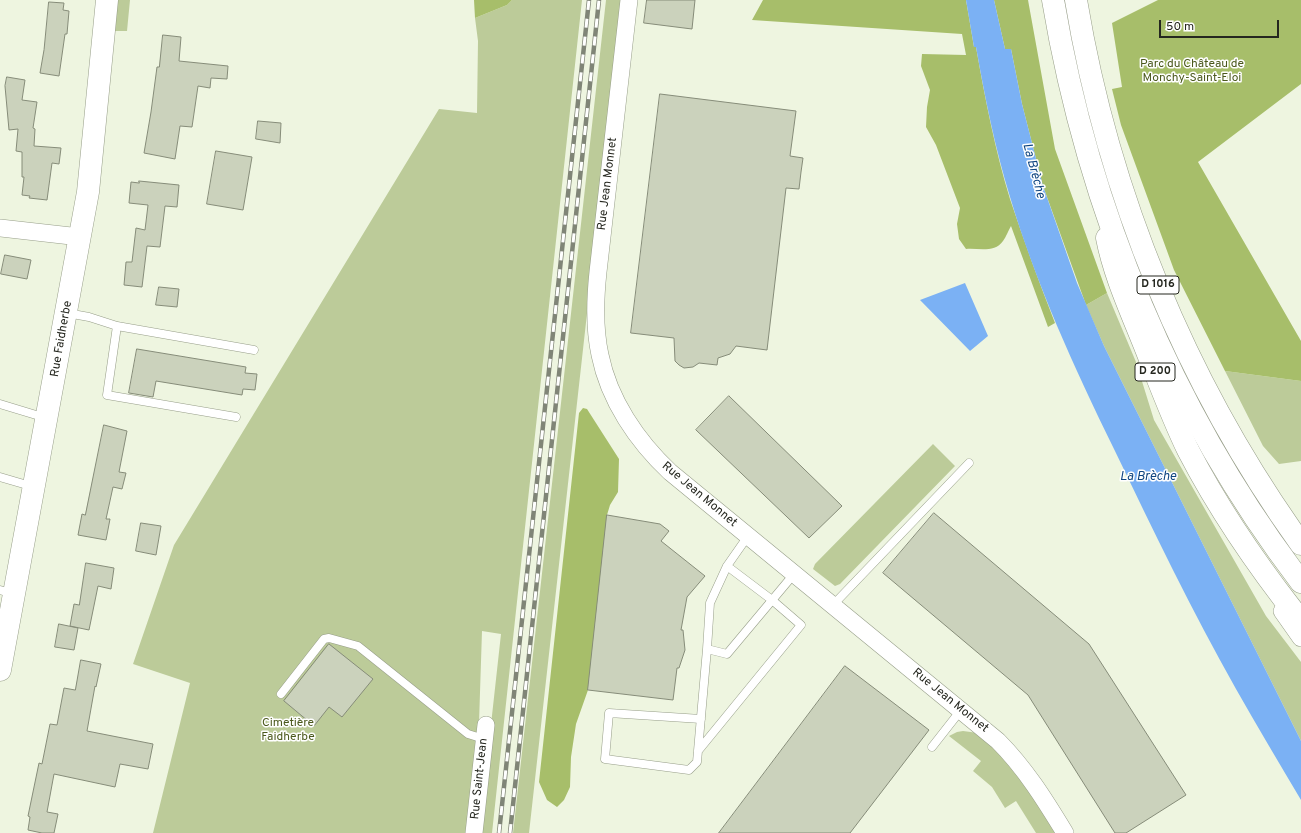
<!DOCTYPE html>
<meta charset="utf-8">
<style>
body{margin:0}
#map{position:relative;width:1301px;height:833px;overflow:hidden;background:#eef5e0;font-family:Overpass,sans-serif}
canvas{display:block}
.scale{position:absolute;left:1159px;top:20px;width:120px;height:18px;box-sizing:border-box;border:2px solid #25271f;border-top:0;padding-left:5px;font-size:12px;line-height:14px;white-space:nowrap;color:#25271f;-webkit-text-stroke:3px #fff;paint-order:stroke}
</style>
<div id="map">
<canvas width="1301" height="833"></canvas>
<div class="scale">50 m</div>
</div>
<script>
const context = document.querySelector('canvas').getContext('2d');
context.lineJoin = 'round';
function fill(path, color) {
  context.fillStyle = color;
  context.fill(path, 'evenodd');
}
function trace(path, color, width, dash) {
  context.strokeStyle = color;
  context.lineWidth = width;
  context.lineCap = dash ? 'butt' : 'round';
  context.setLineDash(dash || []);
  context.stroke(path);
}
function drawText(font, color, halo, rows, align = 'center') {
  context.font = font + ' Overpass,sans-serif';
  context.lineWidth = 3;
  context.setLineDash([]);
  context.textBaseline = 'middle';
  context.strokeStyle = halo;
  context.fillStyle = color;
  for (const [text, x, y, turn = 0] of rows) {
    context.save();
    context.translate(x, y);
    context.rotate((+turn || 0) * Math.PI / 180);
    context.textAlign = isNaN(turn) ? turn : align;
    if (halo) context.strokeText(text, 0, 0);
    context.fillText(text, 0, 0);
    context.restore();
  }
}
fill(new Path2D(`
 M 117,0 L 130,0 L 127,31 L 114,31 Z
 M 512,0 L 582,0 L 492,833 L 479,833 L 501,634 L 482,631 L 479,723 L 469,833 L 153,833 L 190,683 L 133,664 L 174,545 L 439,109 L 477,113 L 478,41 L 475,18 L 507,5 Z
 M 606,0 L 622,0 L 529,833 L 513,833 Z
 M 1107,293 L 1136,362 L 1154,420 L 1266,616 L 1301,662 L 1301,741 L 1104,346 L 1086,305 Z
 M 1225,371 L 1301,381 L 1301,461 L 1279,464 L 1263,446 Z
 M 933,444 L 955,466 L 840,584 L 835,586 L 813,569 L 815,564 Z
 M 963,731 L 978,733 L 992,746 L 1019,775 L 1056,833 L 1036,833 L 1016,801 L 1005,808 L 992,787 L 973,771 L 981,761 L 949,736 L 957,732 Z`), '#bccb99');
fill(new Path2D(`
 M 474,0 L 512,0 L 507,5 L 475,18 Z
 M 763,0 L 966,0 L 974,47 L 976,47 C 985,98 995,150 1010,199 C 1024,241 1039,282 1055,323 L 1048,327 L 1011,226 C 1008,231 1006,237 1003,241 C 995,253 979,248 966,249 L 959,239 L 957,224 L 960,208 L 936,145 L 926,127 L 927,107 L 930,90 L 921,66 L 922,54 L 966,55 L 962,34 L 752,20 Z
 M 994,0 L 1028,0 L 1055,149 L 1107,293 L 1086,305 L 1043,186 L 1022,104 L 1011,49 L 1005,49 Z
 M 1158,0 L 1301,0 L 1301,84 L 1198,162 L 1301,341 L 1301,381 L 1225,371 L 1174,270 L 1121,125 L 1112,89 L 1122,87 L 1112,23 Z
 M 583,408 L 587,409 L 619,459 L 618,492 L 610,505 L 607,515 L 588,690 L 576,724 L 571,757 L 570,787 L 564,800 L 557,807 L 547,800 L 539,782 L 579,413 Z`), '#a7be6a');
fill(new Path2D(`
 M 966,0 L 994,0 L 1005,49 L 1011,49 L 1022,104 L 1043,186 L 1077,283 L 1104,346 L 1301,741 L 1301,800 C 1279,763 1257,726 1236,689 C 1192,611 1153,530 1114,449 C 1074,367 1036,284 1010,197 C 995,148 985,98 976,47 L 974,47 Z
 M 965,283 L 988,336 L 970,351 L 920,300 Z`), '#7bb1f4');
const building = new Path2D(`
 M 647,0 L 695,0 L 692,29 L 644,23 Z
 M 49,2 L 64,3 L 63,10 L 69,11 L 67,34 L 65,34 L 59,76 L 40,73 L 44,50 Z
 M 163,35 L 181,37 L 179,61 L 228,66 L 227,79 L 211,78 L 210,88 L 198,86 L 192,127 L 180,126 L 175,159 L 144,153 L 151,112 L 157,67 L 159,67 Z
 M 7,77 L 25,80 L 22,100 L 37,102 L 33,128 L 35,129 L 34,146 L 61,148 L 59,164 L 52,163 L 47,200 L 29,198 L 30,196 L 22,195 L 24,177 L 22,177 L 22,152 L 16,151 L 18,129 L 9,130 L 5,86 Z
 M 660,94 L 796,111 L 790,156 L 803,158 L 801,172 L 799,189 L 786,188 L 767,350 L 736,346 L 730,354 L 718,358 L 717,365 L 699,363 L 693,367 L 684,368 L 679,365 L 675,361 L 674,338 L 631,333 Z
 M 258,121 L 281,123 L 280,143 L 256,139 Z
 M 216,151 L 252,157 L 243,210 L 207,204 Z
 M 139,181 L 179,185 L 177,207 L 165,206 L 160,247 L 147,246 L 142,287 L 124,285 L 126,262 L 132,262 L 136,228 L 145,230 L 148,205 L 129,203 L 131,182 L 139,183 Z
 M 5,255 L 31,260 L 27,279 L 1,274 Z
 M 159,287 L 179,289 L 177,307 L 156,305 Z
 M 137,349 L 246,367 L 245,373 L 257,374 L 255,390 L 243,389 L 242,395 L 156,381 L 153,397 L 129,393 Z
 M 729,396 L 842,506 L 809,538 L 696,430 Z
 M 104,425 L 127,431 L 119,472 L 126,473 L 122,489 L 113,487 L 106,519 L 110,519 L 106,540 L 78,535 L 82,514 L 85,515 Z
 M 934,513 L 1089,644 L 1186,795 L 1126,833 L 1115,833 L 1028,695 L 883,573 Z
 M 607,515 L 660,524 L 669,531 L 661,541 L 705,576 L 687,597 L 681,630 L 683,630 L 685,650 L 679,668 L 677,668 L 673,700 L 588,690 Z
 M 141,523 L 161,526 L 156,555 L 136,551 Z
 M 86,563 L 114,568 L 111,589 L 98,586 L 89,630 L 70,626 L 74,604 L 79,605 Z
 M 59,624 L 78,628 L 74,650 L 55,647 Z
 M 329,644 L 373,679 L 342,717 L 329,707 L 314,726 L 284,701 Z
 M 81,660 L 101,664 L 96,687 L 95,686 L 87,731 L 153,744 L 148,769 L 120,764 L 115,787 L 54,774 L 47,812 L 58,814 L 54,833 L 42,833 L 28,830 L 30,817 L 28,816 L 39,763 L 42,764 L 50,724 L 57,725 L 64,688 L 75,690 Z
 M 845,666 L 929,730 L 850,833 L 719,833 Z`);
fill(building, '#cbd2bc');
trace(building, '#868c79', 1);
const lane = new Path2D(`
 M 67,313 L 89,317 L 117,326 L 254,350
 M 117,326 L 107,395 L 236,417
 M 0,404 L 46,418
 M 0,477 L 34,487
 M 748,536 L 727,566 L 710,603 L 707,649 L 727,654 L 794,574
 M 0,590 L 14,594
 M 833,605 L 969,463
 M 281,694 L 324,639 L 329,638 L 358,646 L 468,734 L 484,739
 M 701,719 L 609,713 L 605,759 L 689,770 L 697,762 L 707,649
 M 932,747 L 961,710
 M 698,751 L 801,625 L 772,600 L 727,566`);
const street = new Path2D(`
 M 629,0 L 598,272 C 595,300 594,328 600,355 C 609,400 637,441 670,472 L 998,741 C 1025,768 1045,800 1065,833
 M 0,228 L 80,237
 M 1282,611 L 1301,638
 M 474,833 L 486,725`);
const secondary = new Path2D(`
 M 0,670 L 88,192 L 107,0`);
const primary = new Path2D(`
 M 1107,238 C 1114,274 1130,309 1144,344 C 1158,379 1171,415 1188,450 C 1219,510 1259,568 1301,621`);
const highway = new Path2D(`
 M 1053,0 C 1088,209 1172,413 1301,582
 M 1076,0 C 1108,194 1186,384 1301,544`);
trace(lane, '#979e89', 9);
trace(street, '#979e89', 18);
trace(secondary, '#979e89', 23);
trace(primary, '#979e89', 23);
trace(highway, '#979e89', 23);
trace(lane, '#fff', 8);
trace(street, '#fff', 17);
trace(secondary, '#fff', 22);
trace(primary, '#fff', 22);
trace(highway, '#fff', 22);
const rail = new Path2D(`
 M 499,833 L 589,0
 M 510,833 L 599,0`);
trace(rail, '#808577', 4.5);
trace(rail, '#fff', 3, [9]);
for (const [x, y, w] of [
 [1158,285,42],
 [1155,372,40]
]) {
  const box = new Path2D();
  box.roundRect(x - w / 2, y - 9, w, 18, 3);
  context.fillStyle = '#fff';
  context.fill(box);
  trace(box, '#25271f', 1);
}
drawText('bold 11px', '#25271f', null, [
 ["D 1016",1158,285],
 ["D 200",1155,372]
]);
drawText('12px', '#4b591d', '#fff', [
 ["Parc du Château de",1192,65],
 ["Monchy-Saint-Eloi",1192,79],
 ["Cimetière",288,724],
 ["Faidherbe",288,738]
]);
drawText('12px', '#25271f', '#fff', [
 ["Rue Jean Monnet",608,184,-83],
 ["Rue Faidherbe",62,339,-80],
 ["Rue Jean Monnet",699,495,40],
 ["Rue Jean Monnet",950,701,39],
 ["Rue Saint-Jean",480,779,-84]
]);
drawText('italic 13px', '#0f4580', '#fff', [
 ["La Brèche",1033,171,75],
 ["La Brèche",1148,477]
]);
</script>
